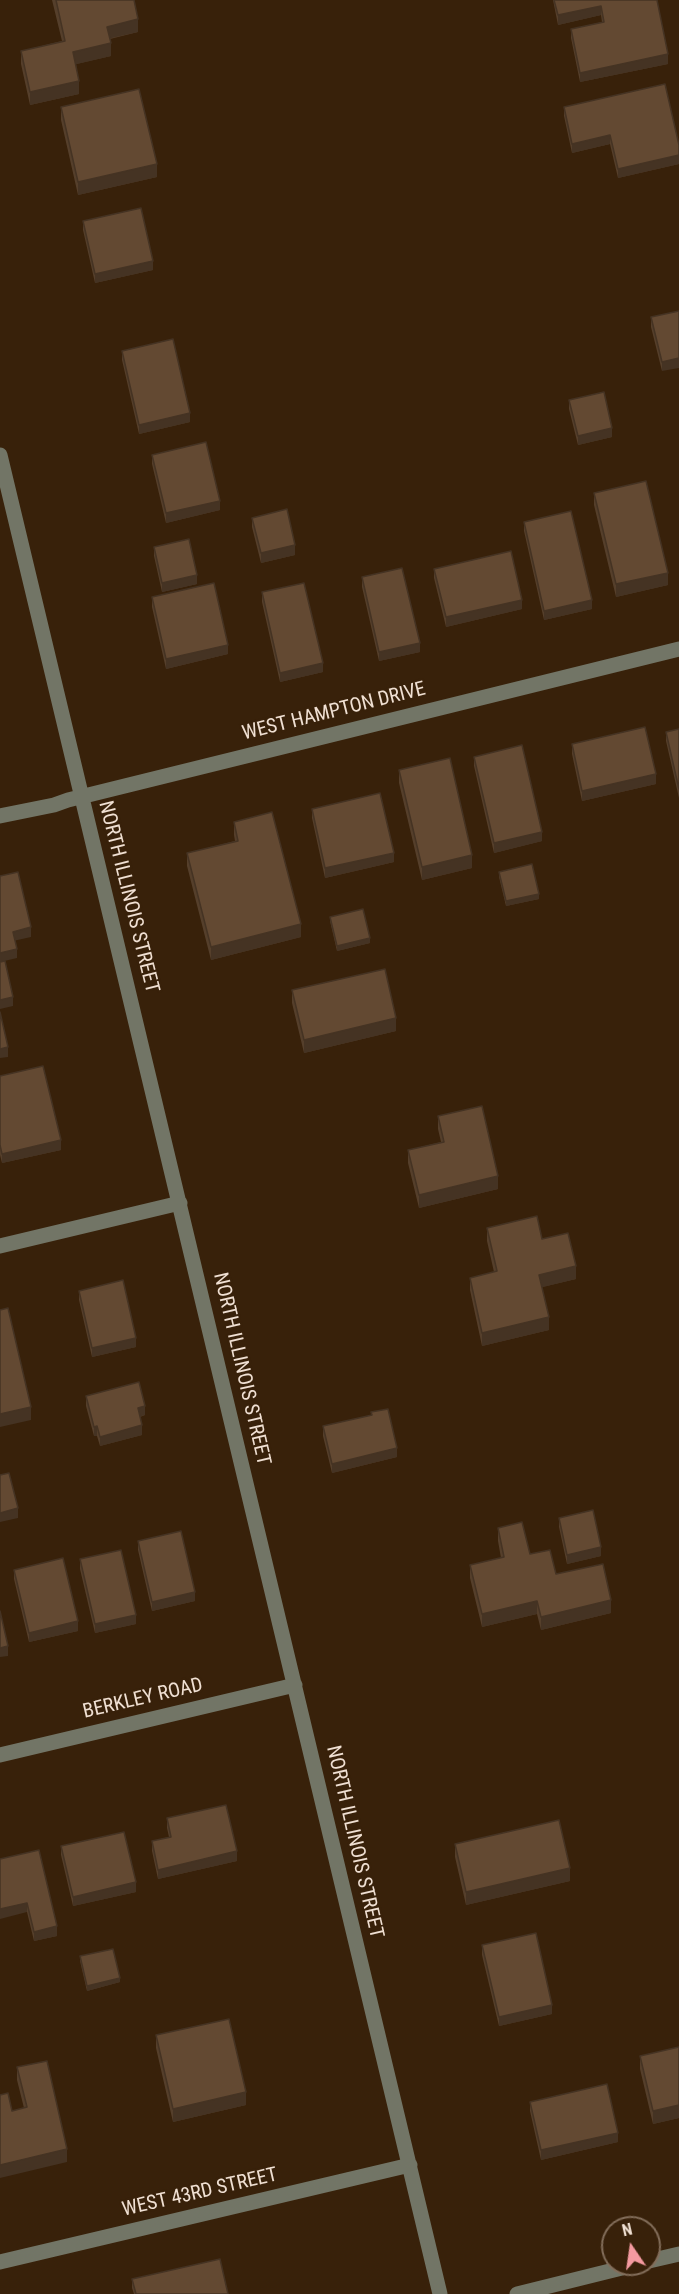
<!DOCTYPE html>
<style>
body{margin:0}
#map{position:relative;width:679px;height:2294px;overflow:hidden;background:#38210a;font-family:"Roboto Condensed",sans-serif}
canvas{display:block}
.north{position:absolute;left:601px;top:2216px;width:60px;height:60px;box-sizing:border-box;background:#38210a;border:2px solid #826d5a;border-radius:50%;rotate:347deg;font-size:16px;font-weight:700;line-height:24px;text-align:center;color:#f0e0d3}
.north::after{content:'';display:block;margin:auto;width:21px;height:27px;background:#f49aa0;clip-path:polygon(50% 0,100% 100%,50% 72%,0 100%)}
</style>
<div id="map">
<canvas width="679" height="2294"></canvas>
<div class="north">N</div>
</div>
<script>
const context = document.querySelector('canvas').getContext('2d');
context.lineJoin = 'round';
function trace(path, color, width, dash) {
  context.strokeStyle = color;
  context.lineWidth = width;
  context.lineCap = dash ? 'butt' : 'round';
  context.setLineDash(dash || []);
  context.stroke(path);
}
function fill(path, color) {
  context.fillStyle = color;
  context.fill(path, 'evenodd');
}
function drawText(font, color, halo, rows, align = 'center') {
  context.font = font + ' "Roboto Condensed",sans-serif';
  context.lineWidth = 4.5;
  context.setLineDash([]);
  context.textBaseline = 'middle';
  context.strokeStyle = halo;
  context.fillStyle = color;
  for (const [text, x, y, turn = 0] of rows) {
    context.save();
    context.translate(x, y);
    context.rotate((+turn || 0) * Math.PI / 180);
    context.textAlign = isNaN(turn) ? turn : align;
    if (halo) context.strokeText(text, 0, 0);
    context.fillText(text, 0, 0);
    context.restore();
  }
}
trace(new Path2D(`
 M 0,455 L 440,2294
 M 0,816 L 54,805 L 68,800 L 679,649
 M 0,1246 L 180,1203
 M 0,1755 L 295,1685
 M 649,2261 L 679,2254
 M 0,2262 L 410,2165
 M 517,2294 L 638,2264`), '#727566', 15);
fill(new Path2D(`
 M 52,0 L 134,0 L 138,32 L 110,39 L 111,56 L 76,64 L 79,94 L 30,105 L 21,64 L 21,51 L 62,41 Z
 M 553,0 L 657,0 L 668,64 L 580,82 L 571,38 L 571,29 L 602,22 L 601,15 L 558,25 Z
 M 61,107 L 157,177 L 78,195 L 61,120 Z
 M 564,107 L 679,145 L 679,164 L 618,178 L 610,144 L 572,153 L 564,116 Z
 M 83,221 L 153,270 L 95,283 L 83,230 Z
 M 679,311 L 662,371 L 651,327 L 651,317 Z
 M 122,351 L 190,422 L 139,434 L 122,360 Z
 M 569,400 L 612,437 L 578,445 L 569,409 Z
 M 152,455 L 220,510 L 166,523 L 152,464 Z
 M 594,493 L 668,585 L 616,597 L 594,505 Z
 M 252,518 L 295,555 L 261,563 L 252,527 Z
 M 524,522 L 592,609 L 544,620 L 524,531 Z
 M 154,547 L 197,584 L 162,592 L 154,556 Z
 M 434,569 L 522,609 L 446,627 L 434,578 Z
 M 362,577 L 420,652 L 379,661 L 362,587 Z
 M 262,592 L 323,672 L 280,682 L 262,602 Z
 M 152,597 L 228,654 L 166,669 L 152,607 Z
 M 679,729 L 679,798 L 666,741 L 666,732 Z
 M 572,744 L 656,784 L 582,801 L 572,754 Z
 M 474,757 L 542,841 L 494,853 L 474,766 Z
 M 399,770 L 472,868 L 422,880 L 399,783 Z
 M 312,809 L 394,862 L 325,878 L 312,818 Z
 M 234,822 L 301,937 L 211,960 L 187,866 L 187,853 L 235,841 L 234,835 Z
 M 499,872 L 539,899 L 506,906 L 499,877 Z
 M 330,917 L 370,943 L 337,951 L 330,921 Z
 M 292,990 L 396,1031 L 304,1053 L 292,1003 Z
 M 0,1076 L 61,1150 L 2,1163 L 0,1155 Z
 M 438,1116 L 498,1189 L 419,1208 L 408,1163 L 408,1150 L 441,1142 L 438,1129 Z
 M 487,1228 L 542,1239 L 576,1279 L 542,1287 L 549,1330 L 482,1346 L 470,1290 L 470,1278 L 494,1272 L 487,1241 Z
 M 79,1291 L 136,1347 L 92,1357 L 79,1300 Z
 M 86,1396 L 145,1415 L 140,1417 L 142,1435 L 100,1446 L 97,1436 L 94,1436 L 86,1406 Z
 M 323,1426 L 397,1457 L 332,1473 L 323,1436 Z
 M 559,1518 L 601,1556 L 567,1564 L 559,1527 Z
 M 498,1528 L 556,1574 L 611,1613 L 541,1630 L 537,1614 L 482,1627 L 470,1578 L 470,1565 L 501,1558 L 498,1541 Z
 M 138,1541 L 195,1601 L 152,1611 L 138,1550 Z
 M 80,1559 L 136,1624 L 95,1633 L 80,1569 Z
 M 14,1570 L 78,1631 L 29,1642 L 14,1579 Z
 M 167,1818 L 237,1861 L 158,1879 L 152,1851 L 152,1841 L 169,1837 L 167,1828 Z
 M 455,1844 L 570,1881 L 466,1905 L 455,1857 Z
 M 61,1846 L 136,1892 L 73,1906 L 61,1855 Z
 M 0,1859 L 57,1936 L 34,1941 L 27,1912 Z
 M 482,1945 L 552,2014 L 499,2026 L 482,1955 Z
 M 80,1956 L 120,1982 L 87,1991 L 80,1961 Z
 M 156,2035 L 246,2105 L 173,2122 L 156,2048 Z
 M 679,2047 L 679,2118 L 653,2124 L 640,2069 L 640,2056 Z
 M 17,2067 L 67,2162 L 12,2111 L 24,2108 L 17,2080 Z
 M 530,2102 L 618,2142 L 541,2160 L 530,2111 Z
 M 132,2279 L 228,2294 L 134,2294 L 132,2288 Z`), '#553f2b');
fill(new Path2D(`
 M 601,6 L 601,15 L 558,25 L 558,15 Z
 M 138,19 L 138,32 L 107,39 L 107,27 Z
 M 111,43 L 111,56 L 73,65 L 73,52 Z
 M 668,54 L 668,64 L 580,82 L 580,73 Z
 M 79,81 L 79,94 L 30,105 L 30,92 Z
 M 610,135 L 610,144 L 572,153 L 572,144 Z
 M 679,155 L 679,164 L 618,178 L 618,169 Z
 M 157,164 L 157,177 L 78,195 L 78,182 Z
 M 153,261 L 153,270 L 95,283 L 95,274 Z
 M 679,358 L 679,368 L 662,371 L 662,362 Z
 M 190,413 L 190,422 L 139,434 L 139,425 Z
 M 612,428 L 612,437 L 578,445 L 578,436 Z
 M 220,501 L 220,510 L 166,523 L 166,513 Z
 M 295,545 L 295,555 L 261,563 L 261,553 Z
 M 668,573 L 668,585 L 616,597 L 616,584 Z
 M 197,575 L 197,584 L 162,592 L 162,583 Z
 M 522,600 L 522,609 L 446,627 L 446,617 Z
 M 592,600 L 592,609 L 544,620 L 544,611 Z
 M 420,643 L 420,652 L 379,661 L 379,652 Z
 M 228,645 L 228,654 L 166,669 L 166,659 Z
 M 323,663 L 323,672 L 280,682 L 280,673 Z
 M 656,774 L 656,784 L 582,801 L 582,791 Z
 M 542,832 L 542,841 L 494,853 L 494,843 Z
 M 394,853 L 394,862 L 325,878 L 325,868 Z
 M 472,855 L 472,868 L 422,880 L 422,867 Z
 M 539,894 L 539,899 L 506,906 L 506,901 Z
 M 301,924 L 301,937 L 211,960 L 211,947 Z
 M 31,927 L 31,937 L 13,941 L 13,932 Z
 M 370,938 L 370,943 L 337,951 L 337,946 Z
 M 17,949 L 17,958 L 0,962 L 0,953 Z
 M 13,997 L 13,1006 L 0,1009 L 0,1000 Z
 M 396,1018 L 396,1031 L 304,1053 L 304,1040 Z
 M 8,1047 L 8,1057 L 0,1058 L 0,1049 Z
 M 61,1140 L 61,1150 L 2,1163 L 2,1154 Z
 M 498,1176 L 498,1189 L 419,1208 L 419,1195 Z
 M 576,1266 L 576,1279 L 539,1288 L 539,1275 Z
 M 549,1317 L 549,1330 L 482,1346 L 482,1333 Z
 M 136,1338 L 136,1347 L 92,1357 L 92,1348 Z
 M 145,1406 L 145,1415 L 138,1417 L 138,1408 Z
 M 31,1407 L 31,1420 L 0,1427 L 0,1414 Z
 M 142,1425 L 142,1435 L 100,1446 L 100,1437 Z
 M 97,1426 L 97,1436 L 94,1436 L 94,1427 Z
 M 397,1448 L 397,1457 L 332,1473 L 332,1464 Z
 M 18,1508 L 18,1518 L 0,1522 L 0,1513 Z
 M 601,1547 L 601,1556 L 567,1564 L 567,1555 Z
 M 195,1592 L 195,1601 L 152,1611 L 152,1602 Z
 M 611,1600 L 611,1613 L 541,1630 L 541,1617 Z
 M 537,1601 L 537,1614 L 482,1627 L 482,1614 Z
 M 136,1615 L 136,1624 L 95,1633 L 95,1624 Z
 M 78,1621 L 78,1631 L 29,1642 L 29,1633 Z
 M 8,1646 L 8,1656 L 0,1657 L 0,1648 Z
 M 237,1851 L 237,1861 L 158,1879 L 158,1870 Z
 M 570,1868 L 570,1881 L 466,1905 L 466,1892 Z
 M 136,1882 L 136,1892 L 73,1906 L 73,1897 Z
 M 27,1903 L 27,1912 L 0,1919 L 0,1909 Z
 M 57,1926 L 57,1936 L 34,1941 L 34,1932 Z
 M 120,1978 L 120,1982 L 87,1991 L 87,1986 Z
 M 552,2005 L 552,2014 L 499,2026 L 499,2017 Z
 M 246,2092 L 246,2105 L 173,2122 L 173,2109 Z
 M 679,2105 L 679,2118 L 653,2124 L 653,2111 Z
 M 618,2133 L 618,2142 L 541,2160 L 541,2150 Z
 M 67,2149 L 67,2162 L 0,2178 L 0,2165 Z`), '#453323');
const building = new Path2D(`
 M 56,0 L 134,0 L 138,19 L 107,27 L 111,43 L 73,52 L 79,81 L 30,92 L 21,51 L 65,41 Z
 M 554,0 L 657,0 L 668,54 L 580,73 L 571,29 L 604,22 L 601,6 L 558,15 Z
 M 665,84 L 679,145 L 679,155 L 618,169 L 610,135 L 572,144 L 564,107 Z
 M 139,89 L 157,164 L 78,182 L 61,107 Z
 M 141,208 L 153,261 L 95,274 L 83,221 Z
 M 679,311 L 679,358 L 662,362 L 651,317 Z
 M 173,339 L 190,413 L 139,425 L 122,351 Z
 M 604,392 L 612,428 L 578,436 L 569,400 Z
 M 206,442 L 220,501 L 166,513 L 152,455 Z
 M 646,481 L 668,573 L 616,584 L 594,493 Z
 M 287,509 L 295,545 L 261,553 L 252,518 Z
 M 571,511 L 592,600 L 544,611 L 524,522 Z
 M 189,539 L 197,575 L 162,583 L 154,547 Z
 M 511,551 L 522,600 L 446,617 L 434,569 Z
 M 402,568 L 420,643 L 379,652 L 362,577 Z
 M 214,583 L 228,645 L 166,659 L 152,597 Z
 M 304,583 L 323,663 L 280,673 L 262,592 Z
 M 645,727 L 656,774 L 582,791 L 572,744 Z
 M 679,729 L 679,789 L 666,732 Z
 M 522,745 L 542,832 L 494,843 L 474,757 Z
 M 450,758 L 472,855 L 422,867 L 399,770 Z
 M 380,793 L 394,853 L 325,868 L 312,809 Z
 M 272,812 L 301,924 L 211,947 L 187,853 L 238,841 L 234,822 Z
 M 532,864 L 539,894 L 506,901 L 499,872 Z
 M 18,872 L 31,927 L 13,932 L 17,949 L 0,953 L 0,876 Z
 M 363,909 L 370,938 L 337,946 L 330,917 Z
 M 5,961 L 13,997 L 0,1000 L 0,962 Z
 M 385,969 L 396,1018 L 304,1040 L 292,990 Z
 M 0,1012 L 8,1047 L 0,1049 Z
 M 43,1066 L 61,1140 L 2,1154 L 0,1145 L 0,1076 Z
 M 482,1106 L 498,1176 L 419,1195 L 408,1150 L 444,1142 L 438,1116 Z
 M 537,1216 L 542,1239 L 568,1233 L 576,1266 L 539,1275 L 549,1317 L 482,1333 L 470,1278 L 497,1271 L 487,1228 Z
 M 123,1280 L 136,1338 L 92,1348 L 79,1291 Z
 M 8,1308 L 31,1407 L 0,1414 L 0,1310 Z
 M 139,1382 L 145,1406 L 138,1408 L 142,1425 L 100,1437 L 97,1426 L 94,1427 L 86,1396 Z
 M 388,1409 L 397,1448 L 332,1464 L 323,1426 L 372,1415 L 371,1412 Z
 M 9,1473 L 18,1508 L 0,1513 L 0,1475 Z
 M 593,1510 L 601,1547 L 567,1555 L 559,1518 Z
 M 522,1522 L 530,1554 L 550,1550 L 556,1574 L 603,1564 L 611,1600 L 541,1617 L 537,1601 L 482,1614 L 470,1565 L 504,1557 L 498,1528 Z
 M 181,1531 L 195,1592 L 152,1602 L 138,1541 Z
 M 121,1550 L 136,1615 L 95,1624 L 80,1559 Z
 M 63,1558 L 78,1621 L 29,1633 L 14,1570 Z
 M 0,1611 L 8,1646 L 0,1648 Z
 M 226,1805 L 237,1851 L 158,1870 L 152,1841 L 171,1837 L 167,1818 Z
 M 559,1820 L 570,1868 L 466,1892 L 455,1844 Z
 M 124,1832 L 136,1882 L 73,1897 L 61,1846 Z
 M 39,1850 L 57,1926 L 34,1932 L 27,1903 L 0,1909 L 0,1859 Z
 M 536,1933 L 552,2005 L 499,2017 L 482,1945 Z
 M 113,1949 L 120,1978 L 87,1986 L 80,1956 Z
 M 229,2019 L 246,2092 L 173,2109 L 156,2035 Z
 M 679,2047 L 679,2105 L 653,2111 L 640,2056 Z
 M 47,2061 L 67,2149 L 0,2165 L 0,2095 L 8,2093 L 12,2111 L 27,2107 L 17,2067 Z
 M 607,2084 L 618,2133 L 541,2150 L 530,2102 Z
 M 220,2259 L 228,2294 L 136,2294 L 132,2279 Z`);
fill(building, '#634932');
trace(building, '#453323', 1.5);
drawText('20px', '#f0e0d3', '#38210a', [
 ["WEST HAMPTON DRIVE",334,712,-14],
 ["NORTH ILLINOIS STREET",128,897,76],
 ["NORTH ILLINOIS STREET",241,1369,77],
 ["BERKLEY ROAD",143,1699,-13],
 ["NORTH ILLINOIS STREET",354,1842,77],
 ["WEST 43RD STREET",200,2193,-13]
]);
</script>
